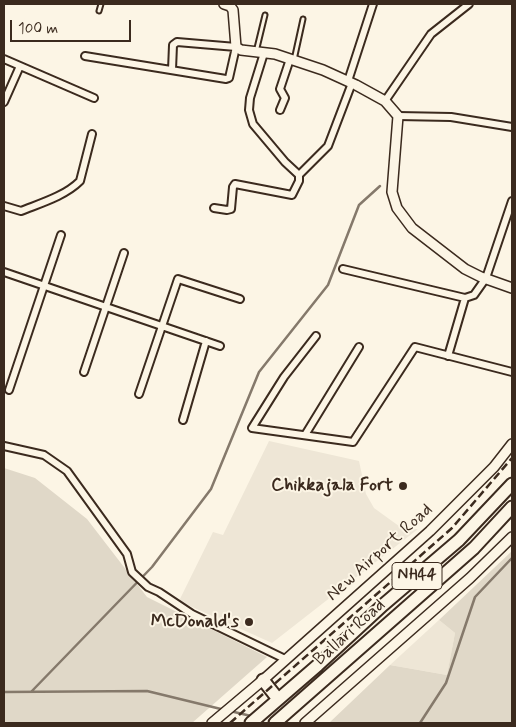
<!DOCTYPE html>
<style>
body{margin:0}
#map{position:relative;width:516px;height:727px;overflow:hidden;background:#fcf5e5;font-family:Mynerve,sans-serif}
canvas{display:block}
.frame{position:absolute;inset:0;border:5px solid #3b2a1e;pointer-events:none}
.scale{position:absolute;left:10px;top:20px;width:121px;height:22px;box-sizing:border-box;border:2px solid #3b2a1e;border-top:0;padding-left:6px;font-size:15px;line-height:18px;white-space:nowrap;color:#3b2a1e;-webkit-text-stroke:4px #fcf5e5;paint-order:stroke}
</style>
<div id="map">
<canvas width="516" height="727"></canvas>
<div class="frame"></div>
<div class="scale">100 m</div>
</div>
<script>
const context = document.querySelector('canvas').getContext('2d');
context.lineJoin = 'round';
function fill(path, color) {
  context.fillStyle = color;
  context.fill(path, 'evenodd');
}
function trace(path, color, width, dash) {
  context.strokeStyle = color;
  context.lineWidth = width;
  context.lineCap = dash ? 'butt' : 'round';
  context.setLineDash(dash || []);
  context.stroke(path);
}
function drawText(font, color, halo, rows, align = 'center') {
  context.font = font + ' Mynerve,sans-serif';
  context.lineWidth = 4;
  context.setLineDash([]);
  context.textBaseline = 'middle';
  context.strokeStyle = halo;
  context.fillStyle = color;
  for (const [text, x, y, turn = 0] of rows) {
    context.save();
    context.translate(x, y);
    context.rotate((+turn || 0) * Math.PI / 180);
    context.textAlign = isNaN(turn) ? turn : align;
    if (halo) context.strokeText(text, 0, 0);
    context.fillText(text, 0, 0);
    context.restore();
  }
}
fill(new Path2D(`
 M 269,441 L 359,461 L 366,494 L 374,508 L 403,529 L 418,529 L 272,643 L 179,601 L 213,532 L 223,535 Z
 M 439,620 L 455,633 L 447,675 L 390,665 Z`), '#eee6d6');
fill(new Path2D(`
 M 4,468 L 35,478 L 87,519 L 147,597 L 267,657 L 192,723 L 4,723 Z
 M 512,551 L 512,723 L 329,723 L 390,665 L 447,675 L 455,633 L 439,620 Z`), '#e0d8c8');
trace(new Path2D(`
 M 4,692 L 147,691 L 225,710
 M 31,692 L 152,567 L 211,489 L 259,372 L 328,285 L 359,205 L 380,186
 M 230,711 L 251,716
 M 420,723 L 446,683 L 475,597 L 512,558`), '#85796b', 2.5);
const service = new Path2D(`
 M 99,11 L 101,4
 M 256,52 L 265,15
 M 294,60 L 303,19`);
const minor = new Path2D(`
 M 85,56 L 226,79 L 229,78 L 236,47 L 177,42 L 173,45 L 172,70
 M 4,59 L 94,98
 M 348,81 L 373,4
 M 385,101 L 431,34 L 469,4
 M 4,102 L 20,66
 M 280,110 L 285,98 L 280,89 L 290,59
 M 398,116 L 451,117 L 512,127
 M 299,175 L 328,146 L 352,83
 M 4,206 L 21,211 C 41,203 65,196 80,181 L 92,134
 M 214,208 L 227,210 L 231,209 L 233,187 L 235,184 L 292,195 L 299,181 L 299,175 L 285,162 L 253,124 L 249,110 L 250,98 L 264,53
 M 343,269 L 465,298 L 474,295 L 486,278 L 512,201
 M 4,272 L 220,346
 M 316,336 L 284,377 L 252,428 L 353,442 L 415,347 L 512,372
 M 448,356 L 465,298
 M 84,372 L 124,253
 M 9,390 L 61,235
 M 139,394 L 178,279 L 240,299
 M 183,420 L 206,341
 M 305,435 L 359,347
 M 4,446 L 44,455 L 67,471 L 127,554 L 132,572 L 148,587 L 159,592 L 192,614 L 285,659`);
const tertiary = new Path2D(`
 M 224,4 L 230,6 L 233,10 L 236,47 L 241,50 L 275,54 L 323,70 L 356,85 L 385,101 L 398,116 L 392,192 L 397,208 L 412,228 L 465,269 L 481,277 L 512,288
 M 263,680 L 430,531 L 494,467 L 512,444
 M 305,723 L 470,578 L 512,537`);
const secondary = new Path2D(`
 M 212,723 L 263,680`);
const trunk = new Path2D(`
 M 263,680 L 278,699
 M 251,723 L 318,665 L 383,605 L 459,540 L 512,484
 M 275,723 L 474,548 L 512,507`);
trace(service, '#3b2a1e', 7);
trace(minor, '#3b2a1e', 10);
trace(tertiary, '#3b2a1e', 12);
trace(secondary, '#3b2a1e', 12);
trace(trunk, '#3b2a1e', 15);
trace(service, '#fcf5e5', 3);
trace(minor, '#fcf5e5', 6);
trace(tertiary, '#fcf5e5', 9);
trace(secondary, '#fcf5e5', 9);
trace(trunk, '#fcf5e5', 11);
trace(new Path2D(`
 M 230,723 L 452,528 L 512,458`), '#3b2a1e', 2.5, [8, 4]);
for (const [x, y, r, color] of [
 [403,486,5,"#3b2a1e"],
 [249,622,5,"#3b2a1e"]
]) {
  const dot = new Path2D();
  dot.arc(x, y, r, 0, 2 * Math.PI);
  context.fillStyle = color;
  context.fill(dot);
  trace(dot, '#fcf5e5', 2);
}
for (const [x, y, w] of [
 [417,576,50]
]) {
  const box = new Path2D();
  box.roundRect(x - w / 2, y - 13.5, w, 27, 4);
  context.fillStyle = '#fcf5e5';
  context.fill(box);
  trace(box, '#3b2a1e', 1);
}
drawText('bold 16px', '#3b2a1e', null, [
 ["NH44",417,576]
]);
drawText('bold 18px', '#3b2a1e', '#fcf5e5', [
 ["Chikkajala Fort",393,486],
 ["McDonald's",239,622]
], 'right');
drawText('18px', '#3b2a1e', '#fcf5e5', [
 ["New Airport Road",380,553,-42],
 ["Ballari Road",350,633,-42]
]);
</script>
